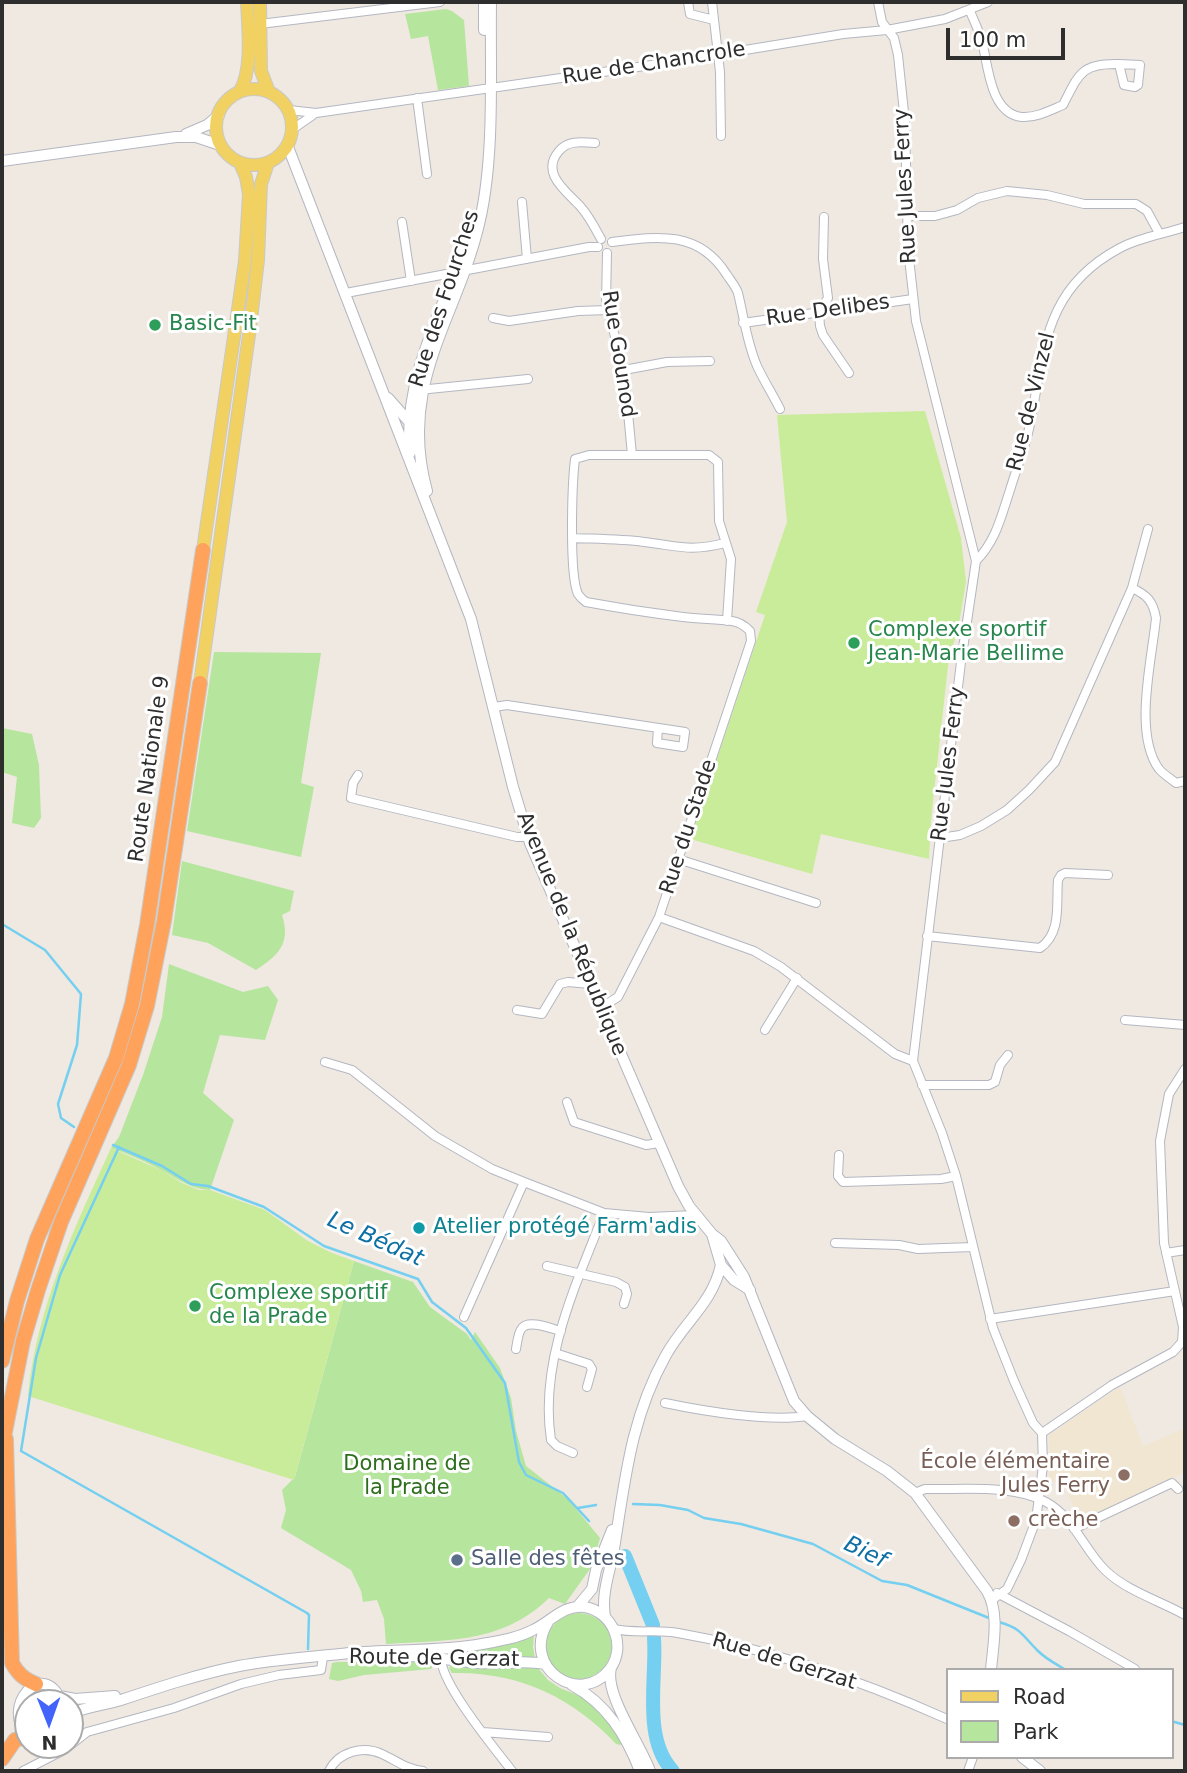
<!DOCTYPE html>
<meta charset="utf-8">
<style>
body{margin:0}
#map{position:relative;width:1187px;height:1773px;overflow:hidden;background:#efe9e1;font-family:"DejaVu Sans",sans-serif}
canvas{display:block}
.frame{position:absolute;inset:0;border:4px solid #2e2e2e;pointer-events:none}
.legend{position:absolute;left:946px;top:1668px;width:228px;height:91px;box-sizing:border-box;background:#fff;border:2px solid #ababab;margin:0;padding:9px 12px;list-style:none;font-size:21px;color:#2e2e2e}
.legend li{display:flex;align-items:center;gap:14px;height:35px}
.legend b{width:35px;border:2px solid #ababab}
.north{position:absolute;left:14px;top:1689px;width:70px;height:70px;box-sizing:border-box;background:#fff;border:2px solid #ababab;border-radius:50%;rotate:179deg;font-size:19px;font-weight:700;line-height:28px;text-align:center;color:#2e2e2e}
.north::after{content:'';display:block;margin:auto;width:24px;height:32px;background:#4264fb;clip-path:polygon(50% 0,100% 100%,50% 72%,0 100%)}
.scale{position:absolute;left:946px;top:28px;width:119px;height:32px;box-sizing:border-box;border:4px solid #2e2e2e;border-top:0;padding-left:9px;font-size:21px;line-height:24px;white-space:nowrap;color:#2e2e2e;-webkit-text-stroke:5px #fff;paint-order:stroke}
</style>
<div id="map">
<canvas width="1187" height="1773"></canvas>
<div class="frame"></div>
<ul class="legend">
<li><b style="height:9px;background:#f2d163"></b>Road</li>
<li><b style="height:19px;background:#b6e59e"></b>Park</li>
</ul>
<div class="north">N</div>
<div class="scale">100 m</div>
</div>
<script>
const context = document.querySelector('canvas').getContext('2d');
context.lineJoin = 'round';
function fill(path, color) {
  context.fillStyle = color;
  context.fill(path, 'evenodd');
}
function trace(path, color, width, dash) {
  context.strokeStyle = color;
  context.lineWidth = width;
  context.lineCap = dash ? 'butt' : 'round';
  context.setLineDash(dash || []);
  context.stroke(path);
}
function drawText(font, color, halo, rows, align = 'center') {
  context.font = font + ' "DejaVu Sans",sans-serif';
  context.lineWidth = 6;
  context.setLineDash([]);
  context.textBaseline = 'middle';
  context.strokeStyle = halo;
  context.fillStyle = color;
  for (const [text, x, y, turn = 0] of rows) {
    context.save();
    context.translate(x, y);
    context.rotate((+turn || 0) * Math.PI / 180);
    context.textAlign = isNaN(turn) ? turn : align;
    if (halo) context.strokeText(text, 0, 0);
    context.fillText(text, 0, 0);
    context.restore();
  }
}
fill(new Path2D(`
 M 1118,1388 L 1121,1389 L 1143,1446 L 1185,1428 L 1185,1472 L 1080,1522 L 1061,1479 L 1051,1483 L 1049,1481 L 1049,1435 Z`), '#f0e6d1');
fill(new Path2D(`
 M 446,9 L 452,11 L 464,20 L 469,86 L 438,90 L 428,36 L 411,39 L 405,14 Z
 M 214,652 L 321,653 L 301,783 L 314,787 L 301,857 L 187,831 Z
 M 2,728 L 32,734 L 39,765 L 41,818 L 34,828 L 12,823 L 17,777 L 2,772 Z
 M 182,861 L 294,891 L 290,911 L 282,915 C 291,943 279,955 256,970 L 208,943 L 172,935 Z
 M 169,964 L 243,992 L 268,986 L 278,1000 L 265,1040 L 220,1035 L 203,1093 L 234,1120 L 210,1190 C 191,1189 180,1180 163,1171 C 147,1162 128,1154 111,1148 L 119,1137 L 143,1075 L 162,1017 Z
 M 354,1261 L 413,1282 L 430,1307 L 467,1334 L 471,1340 L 475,1332 L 500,1368 L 511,1398 L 516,1431 L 526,1466 L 568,1499 L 600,1538 L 592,1566 L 565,1604 L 549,1598 C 502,1644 446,1640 386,1644 L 384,1619 L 377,1600 L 363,1602 L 361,1591 L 351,1570 L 281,1528 L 286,1510 L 282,1490 L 295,1477 Z
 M546 1646a33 33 0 1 1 66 0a33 33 0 1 1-66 0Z
 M 534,1635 L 533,1647 L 535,1658 L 479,1658 L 440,1654 Z
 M 428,1661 L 434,1664 L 431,1669 L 364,1675 L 338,1681 L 329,1679 L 332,1663 L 337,1662 Z
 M 453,1662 L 527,1664 L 538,1668 L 548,1680 L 560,1688 L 587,1699 L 618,1732 L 624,1742 L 620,1745 L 616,1744 C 573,1697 516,1671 452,1673 L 449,1668 Z`), '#b6e59e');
fill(new Path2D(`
 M 925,411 L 961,538 L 966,582 L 958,630 L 949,657 L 931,820 L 929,859 L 821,834 L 812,874 L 690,839 L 765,615 L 756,612 L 787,522 L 777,415 Z
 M 111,1148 L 163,1171 L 182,1183 L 199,1190 L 210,1190 L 265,1210 L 308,1241 L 332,1253 L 354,1261 L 294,1480 L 28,1396 C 36,1309 75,1226 111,1148 Z`), '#c9ec9a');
trace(new Path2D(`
 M 2,924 L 45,950 L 81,994 L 77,1045 L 58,1104 L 61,1118 L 74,1127
 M 113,1145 L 162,1166 L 191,1184 L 208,1186 L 264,1207 L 324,1246 L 418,1279 L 432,1302 L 466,1328 L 505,1383 L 519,1462 L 526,1475 L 563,1493 L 589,1521
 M 119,1147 L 60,1275 L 36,1358 L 21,1451 L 307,1613 L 309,1615 L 308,1649
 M 633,1504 L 660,1505 L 688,1510 L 704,1518 L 741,1524 L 813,1544 L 882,1581 L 907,1585 L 989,1618
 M 578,1508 L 596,1505
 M 999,1622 C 1021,1628 1023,1636 1038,1651 C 1046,1659 1056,1664 1066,1670
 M 1171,1721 L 1185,1725`), '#75cff0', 2.5);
trace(new Path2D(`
 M 625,1556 L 653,1625
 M 654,1638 C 657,1678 642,1739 673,1771`), '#75cff0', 14);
const street = new Path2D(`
 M 688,2 L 690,14 L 714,20
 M 712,2 L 720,72 L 721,136
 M 878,2 L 882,22 L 894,38 L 898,55 L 905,122 L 908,249 L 916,321 L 976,561 L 961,662 L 913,1061 L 942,1133 L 956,1176 L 993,1328 L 1014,1381 L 1033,1423 L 1042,1433 L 1043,1466 L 1036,1520 L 1021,1560 L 1007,1589 L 992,1600
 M 970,11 C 974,21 979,31 982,41 C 988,65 990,114 1022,117 C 1036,118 1051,110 1063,105 C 1079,74 1081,63 1119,64 L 1124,85 L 1135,87 L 1138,85 L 1140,65 L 1119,64
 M 260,24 L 440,2
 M 417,98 L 427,174
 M 289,110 L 316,113 L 659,64 L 843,34 L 887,30 L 945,19 L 988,2
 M 293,129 L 313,115
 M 595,143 C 582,142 568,140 559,151 C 540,173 566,191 580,206 C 589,216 595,228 601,239
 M 522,202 L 527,259
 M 907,216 L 935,216 L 957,210 L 978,198 L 1007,191 L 1047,195 L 1084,204 L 1136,204 L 1147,211 L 1159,233
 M 824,217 L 823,259 L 828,298 L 819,312 L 820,326 L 823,335 L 849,373
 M 402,222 L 411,281
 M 612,242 C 658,236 699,230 727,275 C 731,281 736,287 738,293 C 744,318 747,343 757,366 C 764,381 773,395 780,409
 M 607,253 L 606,303 L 624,370 L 632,455
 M 346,293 L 589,247 L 598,247
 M 493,318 L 509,321 L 578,311 L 608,310
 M 743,323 L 913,299
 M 624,370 L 667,362 L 710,361
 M 419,390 L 528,379
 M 573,538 C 597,539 621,539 644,542 C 679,546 689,552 725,543
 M 976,561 C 996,541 1001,517 1010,490 C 1016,470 1024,450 1029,429 C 1045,354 1041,290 1120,248 C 1140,237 1164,234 1185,227
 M 1132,588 C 1147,595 1153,601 1156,618 C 1152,660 1133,733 1159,769 C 1163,774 1171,779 1176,783 L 1185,781
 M 494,707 L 507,705 L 685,732 L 683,747 L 657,743 L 658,728
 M 358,775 L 353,783 L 351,798 L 517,837 L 528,837
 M 940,838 L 960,835 L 981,826 L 1007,810 L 1029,790 L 1055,762 L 1132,588 L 1148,529
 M 678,859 L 816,903
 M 659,917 L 754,951 L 781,967 L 895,1054 L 913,1061
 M 927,936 L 1040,948 C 1062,933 1056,904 1058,880 L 1061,875 L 1065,873 L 1108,875
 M 600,1008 L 618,997 L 659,917 L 751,641 L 750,631 C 745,626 740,622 732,621 C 716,619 699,619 683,617 C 650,613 618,608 586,602 C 583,600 580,597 578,594 C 569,575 572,484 575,459 L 589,455 L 709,455 L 718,462 L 719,521 L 731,559 L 727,621
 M 517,1010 L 542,1014 L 560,984 L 568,982 L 590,984
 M 1125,1020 L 1185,1025
 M 765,1030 L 797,978
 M 325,1062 L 352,1070 L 435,1136 L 492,1169 L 524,1182 L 604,1213 L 649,1217 L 695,1215
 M 922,1085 L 989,1085 L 995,1082 L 1000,1065 L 1008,1055
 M 567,1102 L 574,1122 L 646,1145 L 659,1143
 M 839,1155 L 838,1176 L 843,1182 L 941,1179 L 956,1176
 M 835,1243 L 899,1245 L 918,1249 L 972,1247
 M 1166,1253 L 1185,1250
 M 547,1266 L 616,1282 L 625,1287 L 627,1294 L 624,1304
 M 464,1317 L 524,1182
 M 990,1319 L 1175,1291
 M 516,1349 C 517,1344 518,1332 522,1328 C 529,1319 552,1329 561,1331
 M 555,1353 L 589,1364 L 592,1369 L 587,1387
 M 665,1403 C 703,1411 769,1422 807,1416
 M 1042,1433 L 1112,1385 L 1173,1352 L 1182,1342 L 1183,1327 L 1164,1243 L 1160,1141 L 1169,1094 L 1185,1069
 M 573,1453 L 557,1446 L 551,1440 C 539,1361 576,1285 604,1213
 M 915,1493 L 925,1489 C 964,1490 1011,1484 1046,1502 C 1074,1517 1084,1550 1106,1571 C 1127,1591 1160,1601 1185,1615
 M 1074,1529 L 1172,1483 L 1178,1489
 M 997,1593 L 1069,1631 L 1135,1669
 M 614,1629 C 636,1634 657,1629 678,1633 C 770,1649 862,1681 947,1719
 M 441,1657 C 440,1683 495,1749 512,1771
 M 483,1732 L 548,1737
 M 23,1771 L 64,1750 L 87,1732 L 174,1708 L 241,1684 L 279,1675 L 321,1670 L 323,1657
 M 329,1771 C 338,1752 363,1745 382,1754 C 397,1761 406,1769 423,1771
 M 968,1771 L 973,1757`);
const secondary = new Path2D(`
 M 484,30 L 484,2
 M 186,134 L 207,125 L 219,115
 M 288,147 L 471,619 L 513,787 L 530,843 L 678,1186 L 689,1206 L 712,1234 L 721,1241 L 744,1277 L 794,1401 L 807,1416 L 835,1439 L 887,1471 L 915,1493 L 987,1591 C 1000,1614 993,1645 991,1670
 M 2,161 L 176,137 L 196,137 L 220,145
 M 388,398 L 412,425
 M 410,453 C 402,371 450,300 472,224
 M 427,491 C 397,382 458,318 480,220 C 495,154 490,70 491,2
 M 712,1234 L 721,1265 L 734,1280 L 750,1290
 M 577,1607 L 592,1589 L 596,1570 L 612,1530
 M 605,1617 C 601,1592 610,1573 614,1549 C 625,1480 631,1417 666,1355 C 685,1321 712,1304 721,1265
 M 406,1656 C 430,1656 454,1661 478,1663 C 501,1665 522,1659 545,1664
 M 611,1668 C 604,1694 640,1743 650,1771
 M 572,1685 C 607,1704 626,1735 640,1771
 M 59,1696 L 75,1699 L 115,1696
 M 70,1714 C 85,1707 105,1705 121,1700 C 160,1687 199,1674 239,1666 C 275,1659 313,1657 349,1653 C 393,1649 439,1652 482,1644 C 499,1641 518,1638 533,1630 C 551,1622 563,1604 585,1607 C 613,1612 627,1646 610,1669 C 580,1708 520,1667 548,1622
 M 28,1734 C 0,1709 43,1655 62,1703
 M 1022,1757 L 1040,1771`);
const primary = new Path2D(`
 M 260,2 L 261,71 L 269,92
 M216 127a38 38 0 1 1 76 0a38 38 0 1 1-76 0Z
 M 240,91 C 253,69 248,27 247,2
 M 203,550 L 245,261 L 249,194 L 246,177 L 240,163
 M 200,683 L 250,328 L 258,260 L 261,184 L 268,163`);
const highway = new Path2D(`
 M 2,1361 L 17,1301 L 37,1239 L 116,1058 L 132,1004 L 147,925 L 203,550
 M 6,1439 L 12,1663 C 18,1674 24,1679 36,1684
 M 2,1447 L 23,1341 L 38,1290 L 61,1222 L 129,1065 L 147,1006 L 164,921 L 200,683
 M 2,1759 L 15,1740 L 28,1736`);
trace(street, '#b4b7c1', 10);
trace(secondary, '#b4b7c1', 12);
trace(primary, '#c9c9c9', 14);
trace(highway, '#c9c9c9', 16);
trace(street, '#fff', 8);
trace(secondary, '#fff', 10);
trace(primary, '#f2d163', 12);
trace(highway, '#ffa35c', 14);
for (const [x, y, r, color] of [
 [155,325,7,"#2e9e5b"],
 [854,643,7,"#2e9e5b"],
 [419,1228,7,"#0f9aa8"],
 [195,1306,7,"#2e9e5b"],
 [1124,1475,7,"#8d6e63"],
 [1014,1521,7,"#8d6e63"],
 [457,1560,7,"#5c6f8a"]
]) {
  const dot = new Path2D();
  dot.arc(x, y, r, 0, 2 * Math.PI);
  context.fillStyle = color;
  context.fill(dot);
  trace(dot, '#fff', 2.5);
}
drawText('21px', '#2e2e2e', '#fff', [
 ["Rue de Chancrole",654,64,-9],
 ["Rue Jules Ferry",906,186,-93],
 ["Rue des Fourches",445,299,-72],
 ["Rue Delibes",828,311,-8],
 ["Rue Gounod",618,354,81],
 ["Rue de Vinzel",1032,402,-76],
 ["Rue Jules Ferry",949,764,-83],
 ["Route Nationale 9",150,769,-82],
 ["Rue du Stade",689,827,-72],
 ["Avenue de la République",571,934,68],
 ["Route de Gerzat",434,1659,1],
 ["Rue de Gerzat",784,1662,17]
]);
drawText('21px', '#27864d', '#fff', [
 ["Basic-Fit",169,325],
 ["Complexe sportif",868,631],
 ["Jean-Marie Bellime",868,655],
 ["Complexe sportif",209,1294],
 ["de la Prade",209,1318]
], 'left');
drawText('21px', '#0d838f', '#fff', [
 ["Atelier protégé Farm'adis",433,1228]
], 'left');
drawText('21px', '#785e54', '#fff', [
 ["École élémentaire",1110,1463],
 ["Jules Ferry",1110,1487],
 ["crèche",1028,1521,"left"]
], 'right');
drawText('21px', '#2c6e1b', '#fff', [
 ["Domaine de",407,1465],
 ["la Prade",407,1489]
]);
drawText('21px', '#4e5e75', '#fff', [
 ["Salle des fêtes",471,1560]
], 'left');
drawText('italic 23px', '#0d6fa3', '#fff', [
 ["Le Bédat",375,1240,24],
 ["Bief",865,1553,26]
]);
</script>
